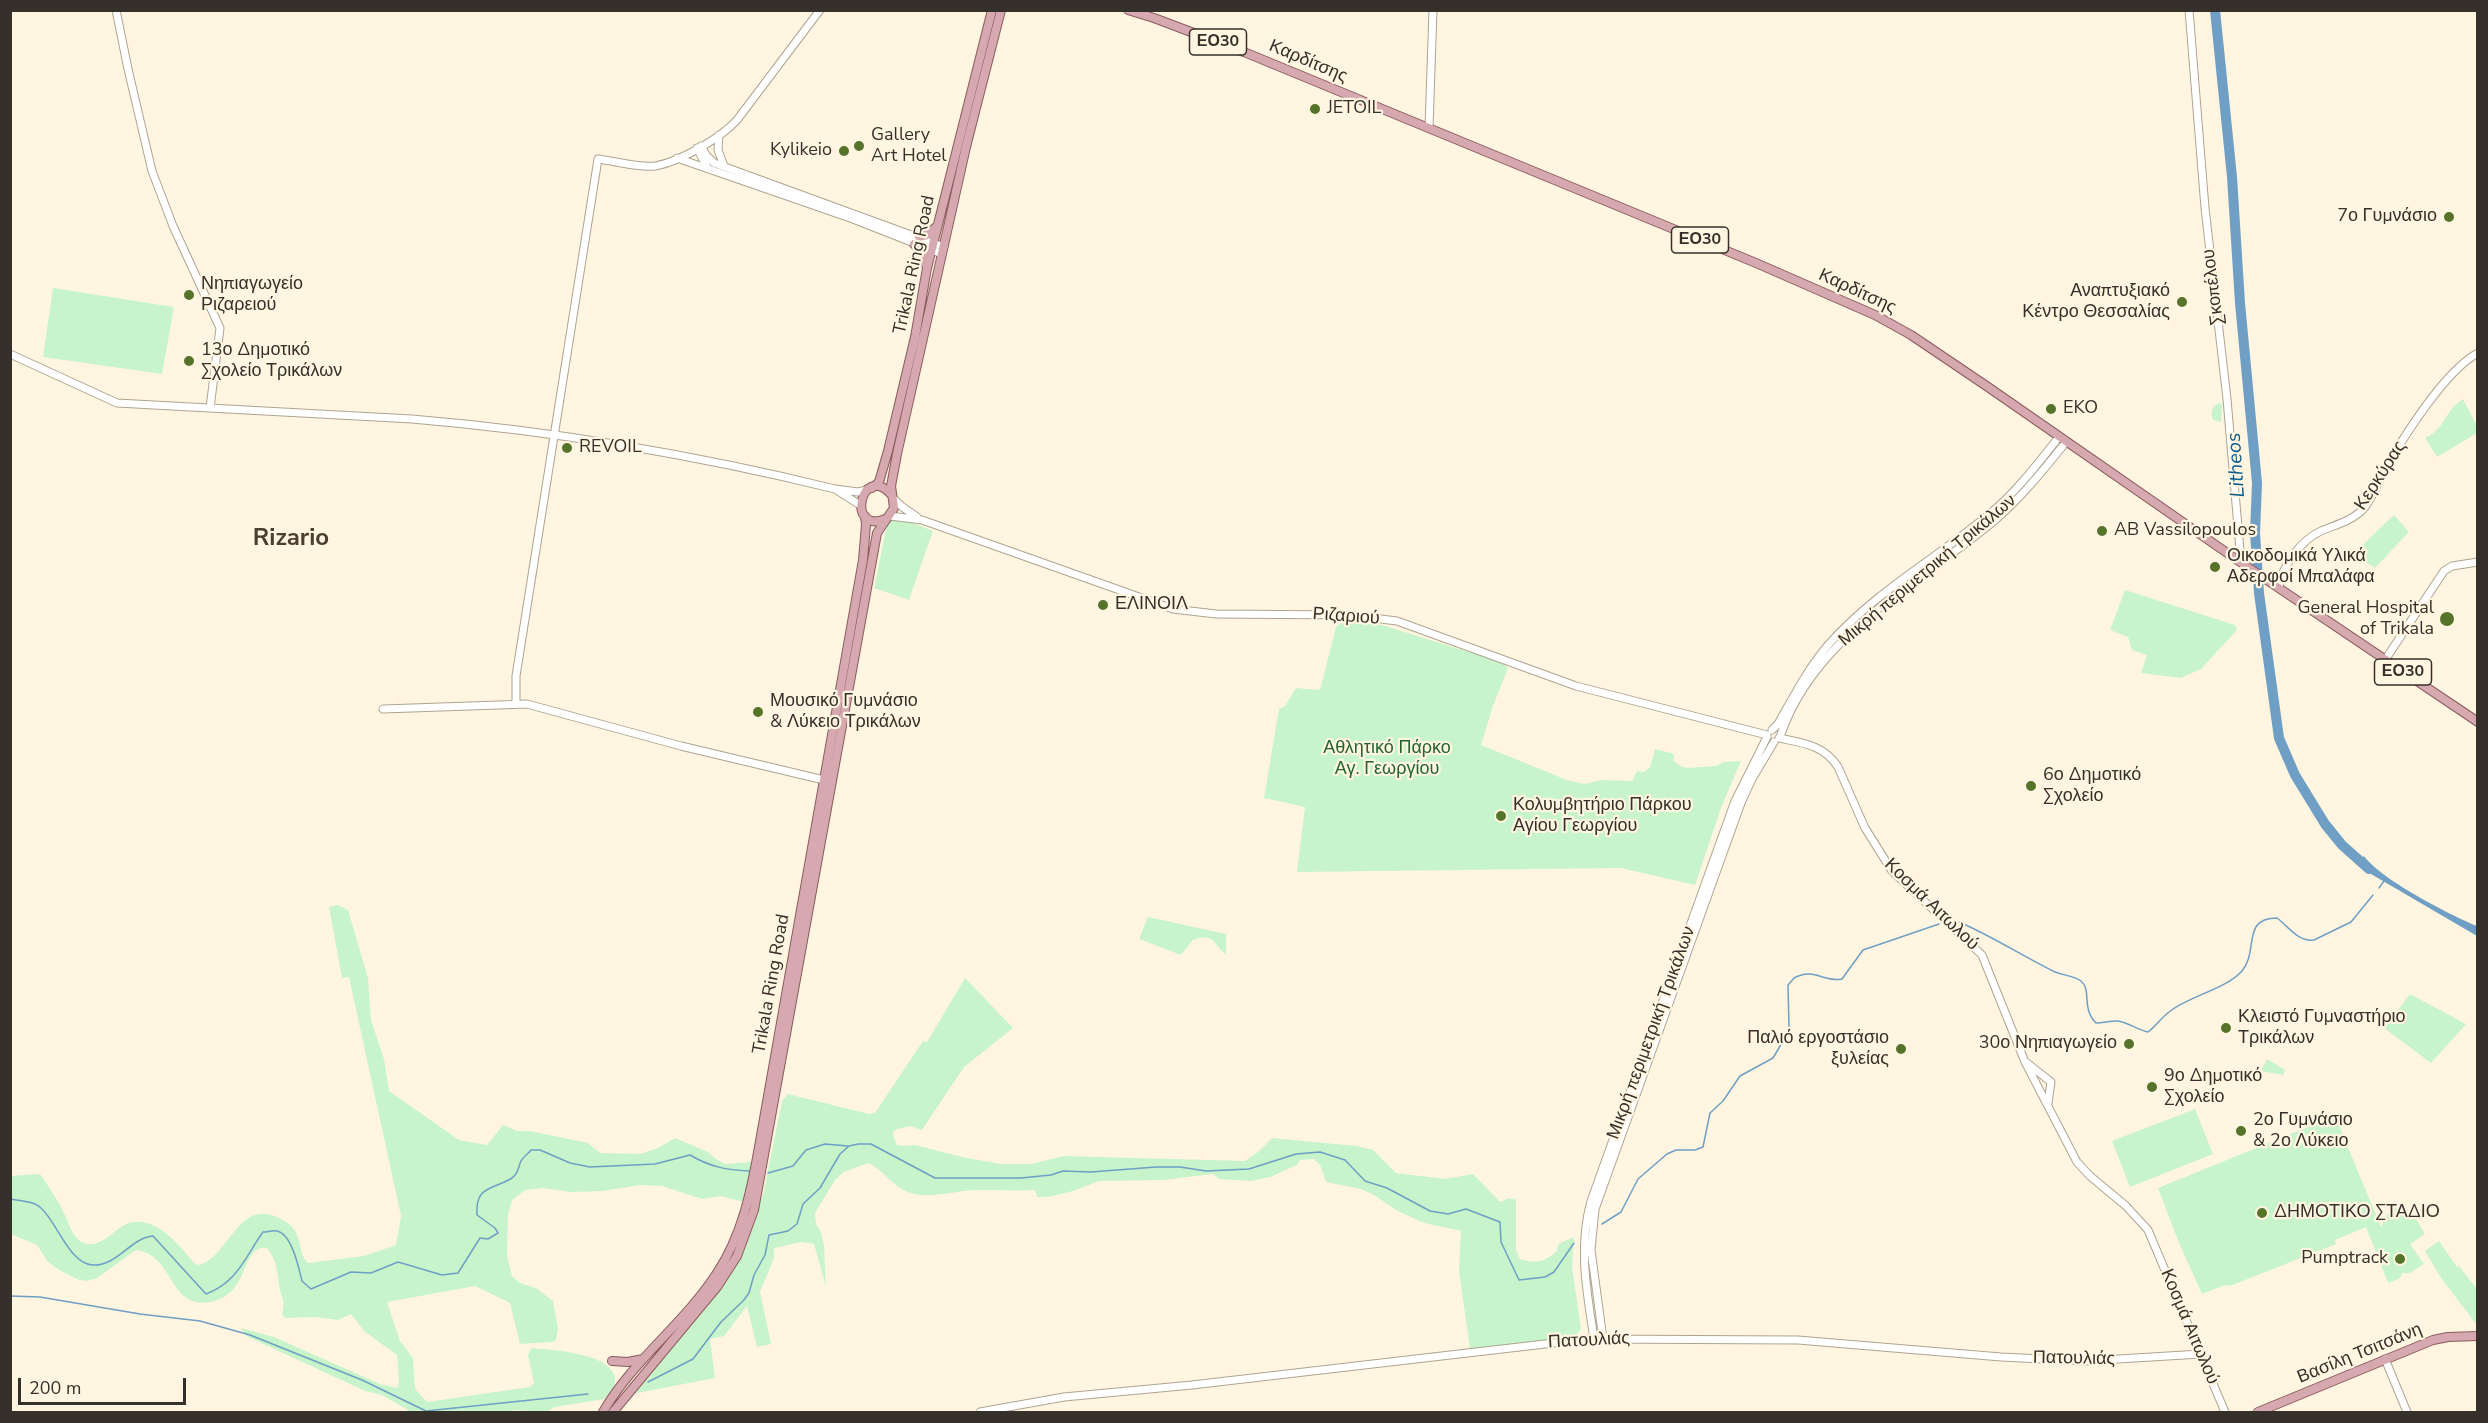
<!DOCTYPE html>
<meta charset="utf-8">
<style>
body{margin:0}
#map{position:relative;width:2488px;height:1423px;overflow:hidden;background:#fff5e1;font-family:"Nunito Sans",sans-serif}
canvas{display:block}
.frame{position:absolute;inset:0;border:12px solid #35312a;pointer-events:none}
.scale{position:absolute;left:18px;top:1378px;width:168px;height:27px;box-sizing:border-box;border:3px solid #35312a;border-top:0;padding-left:8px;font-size:18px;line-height:21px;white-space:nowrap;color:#35312a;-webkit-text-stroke:4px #fff5e1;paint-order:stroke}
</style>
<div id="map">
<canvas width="2488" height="1423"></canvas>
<div class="frame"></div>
<div class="scale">200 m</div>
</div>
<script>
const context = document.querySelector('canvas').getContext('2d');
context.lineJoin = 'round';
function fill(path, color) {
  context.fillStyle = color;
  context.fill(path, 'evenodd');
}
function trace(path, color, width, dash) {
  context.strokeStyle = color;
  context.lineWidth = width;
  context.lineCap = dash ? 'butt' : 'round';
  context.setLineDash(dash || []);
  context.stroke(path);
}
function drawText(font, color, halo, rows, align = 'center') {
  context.font = font + ' "Nunito Sans",sans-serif';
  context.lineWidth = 4.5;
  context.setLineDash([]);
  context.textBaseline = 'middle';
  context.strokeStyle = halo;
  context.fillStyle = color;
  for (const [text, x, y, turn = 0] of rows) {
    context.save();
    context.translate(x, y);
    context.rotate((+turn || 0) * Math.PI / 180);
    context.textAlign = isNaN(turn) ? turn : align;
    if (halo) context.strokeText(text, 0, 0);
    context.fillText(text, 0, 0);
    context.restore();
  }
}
fill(new Path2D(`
 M 53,288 L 174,307 L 162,374 L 43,357 Z
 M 2463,399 L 2477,426 L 2477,433 L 2437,457 L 2425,438 C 2447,427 2443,412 2463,399 Z
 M 2219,403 L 2222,404 L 2221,422 L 2213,420 C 2210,413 2212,406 2219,403 Z
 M 2394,515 L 2409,532 L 2375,568 L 2353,554 Z
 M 898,517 L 933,531 L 909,600 L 874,588 L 887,525 L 889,520 Z
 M 2125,590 L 2235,625 L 2237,630 L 2201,669 L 2181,678 L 2141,673 L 2147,655 L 2132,650 L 2128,637 L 2110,630 Z
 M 1342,622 L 1382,625 L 1501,662 L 1508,668 L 1493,706 L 1481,745 L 1567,780 L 1584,784 L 1602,780 L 1632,781 L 1637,771 L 1644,772 L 1650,767 L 1655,749 L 1674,754 L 1673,760 L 1680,766 L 1687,768 L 1716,766 L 1724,762 L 1741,761 L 1721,808 L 1695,885 L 1621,868 L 1297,872 L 1305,807 L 1264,798 L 1279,709 L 1285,706 L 1296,688 L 1320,690 L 1336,627 Z
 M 338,905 L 348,910 L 368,978 L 371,1020 L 384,1059 L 389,1091 L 459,1140 L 487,1145 L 503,1125 L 517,1131 L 530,1131 L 588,1143 L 600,1153 L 640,1154 L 658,1148 L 675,1138 L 708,1152 L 716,1159 L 725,1164 L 751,1162 L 744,1202 L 720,1196 L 702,1199 L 662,1186 L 640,1185 L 603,1191 L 571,1192 L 543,1188 L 525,1190 L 512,1200 L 508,1215 L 507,1256 L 512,1276 L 520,1283 L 536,1288 L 553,1301 L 558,1329 L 556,1340 L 552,1342 L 520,1344 L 510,1303 L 475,1286 L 387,1302 L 400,1341 L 413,1358 L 415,1389 L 427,1402 L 530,1387 L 534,1383 L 528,1355 L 531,1348 C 549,1350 620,1352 615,1384 C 614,1389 608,1395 604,1399 L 555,1407 L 546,1412 L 517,1410 L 502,1412 L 411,1412 L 382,1395 L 365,1391 L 246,1336 L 241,1328 L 274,1337 L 380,1384 L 397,1388 L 399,1383 L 397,1355 L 364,1331 L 351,1314 L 338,1320 L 316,1317 L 285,1318 L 282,1314 C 286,1298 281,1299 279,1285 C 277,1270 277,1261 267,1248 C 240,1245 251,1294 211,1302 C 168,1310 175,1255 136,1250 L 97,1278 L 87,1281 L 79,1280 L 59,1270 L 48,1262 L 37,1245 L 11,1234 L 10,1176 L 40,1174 C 48,1186 58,1200 64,1213 C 69,1223 71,1234 80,1241 C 101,1254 115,1224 133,1222 C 159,1218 181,1247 195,1264 L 198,1265 C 227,1259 236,1205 271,1215 C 278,1217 286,1221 291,1226 C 302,1236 298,1254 308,1263 L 364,1256 L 396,1245 L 401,1216 L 349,977 L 342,978 L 329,907 Z
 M 1148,917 L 1226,934 L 1226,954 C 1212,945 1217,932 1193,940 L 1181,955 L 1139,939 Z
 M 965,978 L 1013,1028 L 964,1067 L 922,1130 L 910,1126 L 894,1130 L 893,1135 L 897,1145 L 904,1146 L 915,1145 L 962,1157 L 1001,1164 L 1031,1164 L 1064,1156 L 1245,1161 L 1258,1152 L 1272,1138 L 1357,1146 L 1373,1150 L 1396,1173 L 1445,1179 L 1473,1174 L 1500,1202 L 1509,1198 L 1516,1200 L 1516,1250 L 1520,1259 C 1535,1264 1545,1262 1557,1251 L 1558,1244 L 1574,1237 L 1572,1267 L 1581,1329 L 1575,1337 L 1470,1349 L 1459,1271 L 1461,1231 L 1424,1223 L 1396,1210 L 1374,1195 L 1361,1189 L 1326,1182 L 1320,1165 L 1314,1159 L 1300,1160 L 1297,1165 L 1270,1177 L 1251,1181 L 1219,1179 L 1213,1174 L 1163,1180 L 1099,1181 L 1073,1191 L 1048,1197 L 1037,1197 L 1035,1190 C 1015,1191 995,1190 974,1190 C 954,1191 929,1199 910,1193 C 893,1187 884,1170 868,1163 L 844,1172 L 835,1180 L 815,1213 L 816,1224 L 821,1232 L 824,1246 L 826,1287 L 814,1244 L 802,1242 L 774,1248 L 774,1258 L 760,1292 L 771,1344 L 757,1347 L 747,1306 L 724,1336 L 710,1339 L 715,1378 L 632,1394 L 708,1306 L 745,1249 L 763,1195 L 782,1101 L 788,1094 L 869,1114 L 875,1113 L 923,1041 L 927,1042 Z
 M 2410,994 L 2466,1024 L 2431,1063 L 2384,1028 Z
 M 2267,1059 L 2285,1070 L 2283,1075 L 2261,1071 Z
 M 2195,1109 L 2213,1154 L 2130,1187 L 2112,1141 Z
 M 2335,1116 L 2381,1227 C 2383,1224 2384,1218 2387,1215 C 2403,1193 2418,1222 2425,1234 L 2410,1244 L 2424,1264 L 2410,1273 L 2403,1273 L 2399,1279 L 2388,1283 L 2366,1227 L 2335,1240 L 2336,1244 L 2230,1286 L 2225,1285 L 2202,1294 L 2179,1243 L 2158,1188 Z
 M 2439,1241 L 2457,1267 L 2459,1266 L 2477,1289 L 2477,1325 L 2441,1278 L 2425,1251 Z`), '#c7f4ca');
fill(new Path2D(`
 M 2364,856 C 2380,879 2450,915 2477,926 L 2477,936 L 2371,874 L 2358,864 Z`), '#6f9fc5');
trace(new Path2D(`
 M 2379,888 L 2384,881
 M 1959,922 C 1992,936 2022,956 2055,972 C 2062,975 2075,976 2081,981 C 2092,990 2081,1008 2096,1023 C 2103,1023 2109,1021 2116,1021 C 2127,1021 2137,1030 2148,1032 C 2156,1026 2161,1018 2169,1012 C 2188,996 2225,990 2242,971 C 2259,951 2241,918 2277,918 C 2288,926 2298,942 2314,940 L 2351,922 L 2373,895
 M 768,1173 L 793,1166 L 806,1150 L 825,1144 L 848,1146
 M 10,1199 C 20,1201 34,1201 41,1208 C 57,1222 69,1263 92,1265 C 117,1267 130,1238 153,1236 L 206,1294 C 237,1283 245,1257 263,1232 C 267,1232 273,1230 277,1231 C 292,1234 299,1269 302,1281 L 311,1289 L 351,1272 L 371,1273 L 398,1262 L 442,1275 L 458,1273 L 480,1238 L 488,1239 L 498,1233 L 495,1228 L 477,1215 C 475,1185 493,1190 512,1178 C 519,1173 518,1167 521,1161 C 523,1157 528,1154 531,1150 L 540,1150 L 570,1163 L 590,1167 L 655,1164 L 690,1155 C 710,1167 727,1170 749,1171
 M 1602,1224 L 1621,1212 L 1638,1179 L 1667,1154 L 1676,1150 L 1695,1150 L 1703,1147 L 1710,1113 L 1723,1101 L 1740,1076 L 1773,1058 L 1783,1041 L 1789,1027 L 1788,985 L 1794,978 C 1815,967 1823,983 1842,979 L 1863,950 L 1939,924
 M 10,1296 L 40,1297 L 140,1314 L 200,1321 L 250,1335 L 362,1380 L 426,1411 L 588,1394
 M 648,1382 L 693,1359 L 721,1322 L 743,1301 L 749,1293 L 754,1275 L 765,1255 L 769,1235 L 788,1231 L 797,1224 L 803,1204 L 820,1188 L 840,1154 L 849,1146 L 858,1144 L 871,1144 L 935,1178 L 1021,1178 L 1051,1175 L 1063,1171 L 1091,1172 L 1156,1167 L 1180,1167 L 1206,1171 L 1249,1169 L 1296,1154 L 1320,1152 L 1345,1160 L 1365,1181 L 1387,1188 L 1430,1211 L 1448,1214 L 1466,1209 L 1500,1222 L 1501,1242 L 1519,1280 L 1545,1277 L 1554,1272 L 1574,1243`), '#6f9fc5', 1.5);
trace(new Path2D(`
 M 2215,10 L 2232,177 L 2240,303 L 2257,483 L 2255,533 L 2259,593 L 2279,738 L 2295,775 L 2325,824 L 2342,845 L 2369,869`), '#6f9fc5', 10);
const secondary = new Path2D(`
 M 116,10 L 128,69 L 152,171 L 173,226 L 220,328 L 210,408
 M 2189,10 L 2205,208 L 2227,399 L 2241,562
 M 1429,128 L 1433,10
 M 719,135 L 718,150 L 724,166
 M 701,146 L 706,155 L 714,163 L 944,247
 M 697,148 L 707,167
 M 677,158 L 853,219 L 942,254
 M 10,354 L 117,403 L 412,419 C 554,431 697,455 835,489 L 858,492 L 867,490
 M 835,489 L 860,505
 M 894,499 L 901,506 L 917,517
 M 890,516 L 922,520 L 1173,609 L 1216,614 L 1348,615 L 1397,621 L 1576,686 L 1767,735
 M 2279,588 C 2281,567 2301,540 2321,531 C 2337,524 2353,521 2365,507 C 2374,495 2379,480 2386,467 C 2405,435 2446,370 2478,353
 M 2385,660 L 2444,571 L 2452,566 L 2478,562
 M 516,704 L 516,676 L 598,159 C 616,161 637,168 655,166 C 679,162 721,138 737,120 L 820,10
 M 383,709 L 527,704 L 681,746 L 824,780
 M 1772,730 L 1778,724 C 1794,696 1808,668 1829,644 C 1876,591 1939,557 1992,512 C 2018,490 2038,463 2059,437
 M 1780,737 C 1813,636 1919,584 1995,520 C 2022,497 2044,469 2066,442
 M 1779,738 C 1803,743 1824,745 1838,767 L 1865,828 L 1892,871 L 1982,955 L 2025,1062 L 2077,1162 L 2090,1176 L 2126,1206 L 2148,1230 L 2225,1412
 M 2027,1063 L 2051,1082 L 2048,1103
 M 1594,1339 C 1587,1292 1578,1248 1591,1201 L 1735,801 L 1767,737
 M 1603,1339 L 1591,1250 L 1595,1209 L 1741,803 L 1752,779 L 1774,742
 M 2385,1359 L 2407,1412
 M 980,1412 L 1064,1397 L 1192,1385 L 1588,1339 L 1798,1340 L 2001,1357 L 2085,1361 L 2201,1354`);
const primary = new Path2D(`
 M 1128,10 L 1154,18 L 1244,52 L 1756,263 L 1875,315 L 1911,335 L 1988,387 L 2246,566 L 2478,722
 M 919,237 L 927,235 L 936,227
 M 914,244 L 922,252 L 926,265
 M 872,488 L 879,482 L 888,451 L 915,337 L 927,268 L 992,10
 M 886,519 C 845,535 861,462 891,494
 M 612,1361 L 628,1362 L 643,1359
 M 603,1412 C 633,1360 684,1324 717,1273 C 742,1235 751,1192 759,1147 L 863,560 L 866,525 L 865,516
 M 613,1412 L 717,1287 L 737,1256 L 754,1210 L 877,533 L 894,508 L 891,486 L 897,454 L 966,147 L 1001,10
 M 2258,1412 L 2433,1340 L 2448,1337 L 2478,1336`);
trace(secondary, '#aea491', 9);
trace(primary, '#8b5a5d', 10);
trace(secondary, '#fff', 7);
trace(primary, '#d5a9af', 8);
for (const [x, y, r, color] of [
 [1315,109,6,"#55742a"],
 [859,146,6,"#55742a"],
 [844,151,6,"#55742a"],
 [2449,217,6,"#55742a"],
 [189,295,6,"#55742a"],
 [2182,302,6,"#55742a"],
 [189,361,6,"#55742a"],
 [2051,409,6,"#55742a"],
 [567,448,6,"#55742a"],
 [2102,531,6,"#55742a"],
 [2215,567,6,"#55742a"],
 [1103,605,6,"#55742a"],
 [2447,619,8,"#55742a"],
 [758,712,6,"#55742a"],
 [2031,786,6,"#55742a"],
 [1501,816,6,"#55742a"],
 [2226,1028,6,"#55742a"],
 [2129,1044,6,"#55742a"],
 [1901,1049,6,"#55742a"],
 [2152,1087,6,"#55742a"],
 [2241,1131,6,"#55742a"],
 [2262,1213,6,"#55742a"],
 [2400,1259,6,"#55742a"]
]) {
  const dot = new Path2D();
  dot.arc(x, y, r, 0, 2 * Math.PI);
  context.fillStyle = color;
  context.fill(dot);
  trace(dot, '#fff5e1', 2);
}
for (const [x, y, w] of [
 [1218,42,57],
 [1700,240,57],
 [2403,672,57]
]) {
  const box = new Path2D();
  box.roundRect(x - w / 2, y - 13, w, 26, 4.5);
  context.fillStyle = '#fff5e1';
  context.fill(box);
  trace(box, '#35312a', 1.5);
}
drawText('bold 16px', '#35312a', null, [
 ["ΕΟ30",1218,42],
 ["ΕΟ30",1700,240],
 ["ΕΟ30",2403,672]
]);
drawText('18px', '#35312a', '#fff5e1', [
 ["Καρδίτσης",1308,62,23],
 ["Trikala Ring Road",915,265,-78],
 ["Σκοπέλου",2214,287,-97],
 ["Καρδίτσης",1857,292,25],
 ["Κερκύρας",2381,476,-57],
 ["Μικρή περιμετρική Τρικάλων",1928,571,-40],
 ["Ριζαριού",1346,617,4],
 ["Κοσμά Αιτωλού",1931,905,44],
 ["Trikala Ring Road",772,984,-80],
 ["Μικρή περιμετρική Τρικάλων",1652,1033,-70],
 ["Κοσμά Αιτωλού",2189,1327,67],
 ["Πατουλιάς",1589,1341,-3],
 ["Βασίλη Τσιτσάνη",2360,1354,-22],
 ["Πατουλιάς",2074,1359,1]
]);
drawText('18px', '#35312a', '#fff5e1', [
 ["JETOIL",1327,109],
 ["Gallery",871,136],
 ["Art Hotel",871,157],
 ["Kylikeio",832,151,"right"],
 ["7ο Γυμνάσιο",2437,217,"right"],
 ["Νηπιαγωγείο",201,285],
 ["Ριζαρειού",201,306],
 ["Αναπτυξιακό",2170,292,"right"],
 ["Κέντρο Θεσσαλίας",2170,313,"right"],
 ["13ο Δημοτικό",201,351],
 ["Σχολείο Τρικάλων",201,372],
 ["EKO",2063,409],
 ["REVOIL",579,448],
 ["AB Vassilopoulos",2114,531],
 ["Οικοδομικά Υλικά",2227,557],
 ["Αδερφοί Μπαλάφα",2227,578],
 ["ΕΛΙΝΟΙΛ",1115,605],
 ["General Hospital",2434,609,"right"],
 ["of Trikala",2434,630,"right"],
 ["Μουσικό Γυμνάσιο",770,702],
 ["& Λύκειο Τρικάλων",770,723],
 ["6ο Δημοτικό",2043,776],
 ["Σχολείο",2043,797],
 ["Κολυμβητήριο Πάρκου",1513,806],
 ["Αγίου Γεωργίου",1513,827],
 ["Κλειστό Γυμναστήριο",2238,1018],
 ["Τρικάλων",2238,1039],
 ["Παλιό εργοστάσιο",1889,1039,"right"],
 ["ξυλείας",1889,1060,"right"],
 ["30ο Νηπιαγωγείο",2117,1044,"right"],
 ["9ο Δημοτικό",2164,1077],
 ["Σχολείο",2164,1098],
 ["2ο Γυμνάσιο",2253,1121],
 ["& 2ο Λύκειο",2253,1142],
 ["ΔΗΜΟΤΙΚΟ ΣΤΑΔΙΟ",2274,1213],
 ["Pumptrack",2388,1259,"right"]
], 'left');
drawText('18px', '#23642f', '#fff5e1', [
 ["Αθλητικό Πάρκο",1387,749],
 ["Αγ. Γεωργίου",1387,770]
]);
drawText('italic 20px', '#085b8c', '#fff5e1', [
 ["Litheos",2237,465,-94]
]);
drawText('bold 24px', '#494030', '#fff5e1', [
 ["Rizario",291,539]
]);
</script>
